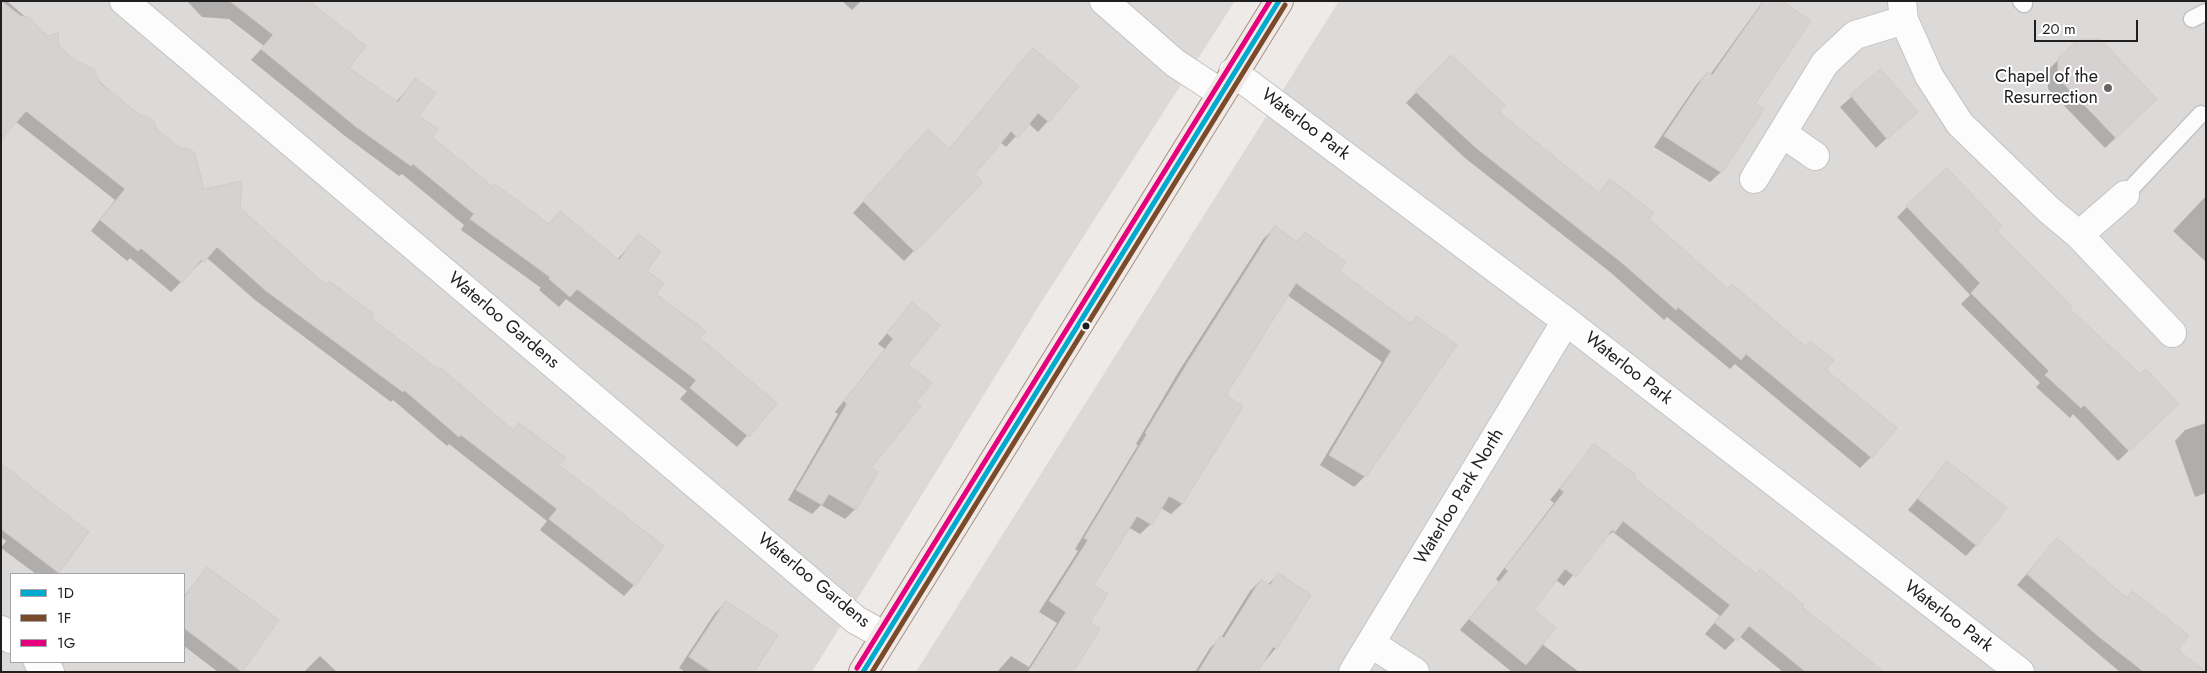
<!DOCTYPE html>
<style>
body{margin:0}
#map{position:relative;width:2207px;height:673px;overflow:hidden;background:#edeae8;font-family:Jost,sans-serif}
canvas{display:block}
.frame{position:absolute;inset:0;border:2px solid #1f1f1f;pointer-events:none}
.legend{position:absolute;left:10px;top:573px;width:175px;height:90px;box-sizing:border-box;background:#fff;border:1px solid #a5a5a5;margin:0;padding:6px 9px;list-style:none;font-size:15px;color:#1f1f1f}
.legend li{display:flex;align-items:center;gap:10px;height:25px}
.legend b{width:25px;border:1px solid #a5a5a5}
.scale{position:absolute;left:2034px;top:20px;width:104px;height:22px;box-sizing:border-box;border:2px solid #1f1f1f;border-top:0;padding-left:6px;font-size:15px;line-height:18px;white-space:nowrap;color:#1f1f1f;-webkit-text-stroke:4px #fff;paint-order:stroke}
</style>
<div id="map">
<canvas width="2207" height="673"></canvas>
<div class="frame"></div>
<ul class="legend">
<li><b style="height:6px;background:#00a9ce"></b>1D</li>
<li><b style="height:6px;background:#7a4b2a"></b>1F</li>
<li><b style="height:6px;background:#e5007d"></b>1G</li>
</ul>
<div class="scale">20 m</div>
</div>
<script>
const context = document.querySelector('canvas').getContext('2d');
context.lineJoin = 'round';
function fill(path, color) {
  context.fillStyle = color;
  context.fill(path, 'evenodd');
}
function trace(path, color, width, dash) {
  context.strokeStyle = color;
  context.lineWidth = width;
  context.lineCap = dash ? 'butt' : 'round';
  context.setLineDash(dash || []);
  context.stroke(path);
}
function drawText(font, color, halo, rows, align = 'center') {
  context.font = font + ' Jost,sans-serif';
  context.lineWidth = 4;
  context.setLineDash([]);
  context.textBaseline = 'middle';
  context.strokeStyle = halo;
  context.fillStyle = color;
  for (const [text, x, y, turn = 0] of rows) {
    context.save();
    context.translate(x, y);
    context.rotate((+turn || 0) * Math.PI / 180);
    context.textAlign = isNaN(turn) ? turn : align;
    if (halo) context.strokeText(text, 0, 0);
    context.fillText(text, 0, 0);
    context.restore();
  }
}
fill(new Path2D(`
 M 1,1 L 1235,1 L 1042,301 L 812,672 L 1,672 ZM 11,574 L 184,574 L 184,662 L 11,662 Z
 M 1339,1 L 2206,1 L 2206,672 L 916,672 Z`), '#dcdad9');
fill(new Path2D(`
 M 1,1 L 7,1 L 155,130 L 203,191 L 239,208 L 326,286 L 557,465 L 634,585 L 624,596 L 540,530 L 547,521 L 449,444 L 447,446 L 393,400 L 391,402 L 255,300 L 206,257 L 171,292 L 130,258 L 127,261 L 91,231 L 115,200 L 15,121 Z
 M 187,1 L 308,1 L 347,68 L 396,102 L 415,80 L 418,116 L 430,138 L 493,188 L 549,225 L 617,260 L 638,236 L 645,271 L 654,294 L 699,339 L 776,403 L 737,447 L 680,399 L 687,391 L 566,299 L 559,307 L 539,290 L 541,288 L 461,230 L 464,225 L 402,174 L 399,176 L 345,136 L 251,60 L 264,46 L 229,19 L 202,17 Z
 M 842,1 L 861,1 L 852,10 Z
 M 1763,1 L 1780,1 L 1754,104 L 1721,172 L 1710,182 L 1654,147 L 1697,84 L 1707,73 L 1710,75 Z
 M 1033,50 L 1048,121 L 1038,132 L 1028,123 L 1006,147 L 1000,142 L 974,174 L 981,182 L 904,261 L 853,213 L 918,141 L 948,150 Z
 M 2059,59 L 2156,99 L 2105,148 L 2048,89 L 2048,70 Z
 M 1440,67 L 1598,194 L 1611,181 L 1647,220 L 1728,291 L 1895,428 L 1871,457 L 1860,468 L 1735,364 L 1730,369 L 1667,317 L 1664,320 L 1610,272 L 1465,158 L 1406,103 Z
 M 1881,71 L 1916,112 L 1876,148 L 1840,107 Z
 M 2206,196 L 2206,262 L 2173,231 Z
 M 1907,207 L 1996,231 L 2167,414 L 2118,461 L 2073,414 L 2070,418 L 2036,387 L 2040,383 L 1961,304 L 1970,295 L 1897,217 Z
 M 1275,228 L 1296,242 L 1305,233 L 1338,272 L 1410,324 L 1416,318 L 1455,345 L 1365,476 L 1354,487 L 1320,465 L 1382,362 L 1287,295 L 1224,395 L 1241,406 L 1182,504 L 1171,514 L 1161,508 L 1151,524 L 1140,534 L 1128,527 L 1093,585 L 1088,622 L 1071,672 L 997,672 L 1011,656 L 1029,667 L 1057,623 L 1039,612 L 1078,551 L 1075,549 L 1138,445 L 1136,444 L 1179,371 L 1264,238 Z
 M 912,304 L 906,364 L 915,403 L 869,468 L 855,509 L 845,519 L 821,505 L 812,514 L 788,500 L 838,414 L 835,412 L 885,349 L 878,344 Z
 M 2206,423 L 2206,493 L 2195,497 L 2175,441 L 2185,430 Z
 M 1595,445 L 1632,478 L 1882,672 L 1783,672 L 1739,636 L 1725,650 L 1705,634 L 1720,616 L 1613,532 L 1602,540 L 1564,586 L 1556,580 L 1533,610 L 1542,644 L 1579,672 L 1512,672 L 1460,630 L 1499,582 L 1496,579 L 1554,503 L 1550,500 Z
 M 1947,463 L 1976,545 L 1966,556 L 1908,510 Z
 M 1,465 L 58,572 L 56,574 L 36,574 L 1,548 L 6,541 L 1,537 Z
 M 2057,540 L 2176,650 L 2206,672 L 2120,672 L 2017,585 Z
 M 207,569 L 277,620 L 240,672 L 218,672 L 184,646 L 184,596 Z
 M 1278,575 L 1310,595 L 1276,648 L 1256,672 L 1195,672 L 1210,648 L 1221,638 L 1250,591 L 1261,580 L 1267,585 Z
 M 726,602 L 752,672 L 685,672 L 679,668 L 715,613 Z
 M 320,656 L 337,672 L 304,672 Z`), '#0003');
const building = new Path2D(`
 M 1,1 L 21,16 L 28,17 L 48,36 L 58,33 L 59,47 L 78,62 L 94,69 L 100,83 L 141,116 L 147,116 L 155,123 L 156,129 L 180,148 L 187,148 L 195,153 L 204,189 L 242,181 L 240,208 L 326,285 L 329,281 L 374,314 L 371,318 L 439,370 L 441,368 L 513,430 L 519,423 L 566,458 L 559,465 L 664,546 L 635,586 L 549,519 L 557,509 L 461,435 L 459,437 L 404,390 L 403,392 L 265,290 L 217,247 L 204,262 L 201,260 L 182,283 L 141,248 L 138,251 L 100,220 L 125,189 L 26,111 L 1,140 Z
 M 230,1 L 309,1 L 366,46 L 349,68 L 398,102 L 415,78 L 436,93 L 419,116 L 438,129 L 432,137 L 493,187 L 495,184 L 549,224 L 560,211 L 619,260 L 638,234 L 661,251 L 647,271 L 664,283 L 656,294 L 706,331 L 700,338 L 777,403 L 749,437 L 690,388 L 696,380 L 577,289 L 570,297 L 549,279 L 550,277 L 470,219 L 474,214 L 413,164 L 411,166 L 355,126 L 261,49 L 273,35 Z
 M 1764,1 L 1782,1 L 1811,21 L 1755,104 L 1764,109 L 1722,173 L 1664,136 L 1707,72 L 1712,75 Z
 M 2080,39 L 2100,39 L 2157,99 L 2116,138 L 2058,78 L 2058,58 Z
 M 1033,48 L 1079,86 L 1049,122 L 1038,113 L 1018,138 L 1011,131 L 975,174 L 983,182 L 915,252 L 863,201 L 928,129 L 949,149 Z
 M 1451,55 L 1505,105 L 1499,112 L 1599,193 L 1610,179 L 1654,213 L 1649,219 L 1728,289 L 1732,284 L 1806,347 L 1810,341 L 1834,360 L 1826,370 L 1897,428 L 1872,458 L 1746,354 L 1741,360 L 1678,307 L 1676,310 L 1621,262 L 1475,147 L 1416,92 Z
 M 1881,69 L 1918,112 L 1887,139 L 1850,95 Z
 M 1947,168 L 2002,226 L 1997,231 L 2072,307 L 2070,309 L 2140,374 L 2146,369 L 2179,404 L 2129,451 L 2084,405 L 2081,408 L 2045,375 L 2049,371 L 1971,293 L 1980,283 L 1906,206 Z
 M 1275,226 L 1297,242 L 1305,232 L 1346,262 L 1339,271 L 1411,324 L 1416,316 L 1457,345 L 1366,477 L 1329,455 L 1391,351 L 1296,283 L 1226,395 L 1243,406 L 1183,504 L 1169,496 L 1152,525 L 1137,516 L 1094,585 L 1108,594 L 1090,622 L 1100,629 L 1073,672 L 1028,672 L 1066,612 L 1049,601 L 1088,540 L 1084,538 L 1147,434 L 1145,433 L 1190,359 Z
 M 912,302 L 940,325 L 908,364 L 932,383 L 916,402 L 921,406 L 871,468 L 878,472 L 856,510 L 829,494 L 822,505 L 796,490 L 847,404 L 844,401 L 893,339 L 887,333 Z
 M 1594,444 L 1636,475 L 1634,478 L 1756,574 L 1760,569 L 1804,605 L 1802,607 L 1884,672 L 1806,672 L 1749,626 L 1737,641 L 1715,623 L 1730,605 L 1623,521 L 1615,532 L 1612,530 L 1576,577 L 1565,569 L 1534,610 L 1556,628 L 1526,665 L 1469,619 L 1508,571 L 1505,568 L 1564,492 L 1560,489 Z
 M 1947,461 L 2007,508 L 1977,546 L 1918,499 Z
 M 1,463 L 89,532 L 59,573 L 1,529 Z
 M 2057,538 L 2127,598 L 2132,591 L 2189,635 L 2178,650 L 2206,672 L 2144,672 L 2098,636 L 2027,574 Z
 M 207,567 L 279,620 L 242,672 L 184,628 L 184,598 Z
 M 1278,573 L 1311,595 L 1277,649 L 1273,647 L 1258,672 L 1198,672 L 1220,636 L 1224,638 L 1261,579 L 1270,585 Z
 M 726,601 L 778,635 L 754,672 L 712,672 L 689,657 Z`);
fill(building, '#d6d2d1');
trace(building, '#d1cbc9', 1);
const service = new Path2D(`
 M 2021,1 L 2024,4
 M 2192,19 L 2206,12
 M 2125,195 L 2201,114`);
const minor = new Path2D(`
 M 124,1 L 856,620 L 885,636
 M 1902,1 L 1904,20 L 1929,76 L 1960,124 L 2049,210 L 2079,235 L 2172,333
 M 1233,72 L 1566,321 L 2020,672
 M 1782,133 L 1815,156
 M 1754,179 L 1825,63 L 1855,35 L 1904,20
 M 2079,235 L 2125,195
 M 1,630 L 11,639
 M 1372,644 L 1415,672
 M 38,662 L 50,672
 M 1353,672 L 1566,321`);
const tertiary = new Path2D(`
 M 1104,1 L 1175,63 L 1221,93`);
const primary = new Path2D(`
 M 863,672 L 1279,1`);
trace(service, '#c4c3c2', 19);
trace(minor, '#c4c3c2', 30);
trace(tertiary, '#c4c3c2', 30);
trace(primary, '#a49284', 30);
trace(service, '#fcfcfc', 16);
trace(minor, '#fcfcfc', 28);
trace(tertiary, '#fcfcfc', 28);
trace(primary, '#f1e9e5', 28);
trace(new Path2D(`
 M 863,672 L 1279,1`), '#00a9ce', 5);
trace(new Path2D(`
 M 872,672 L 1285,5`), '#7a4b2a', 5);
trace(new Path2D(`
 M 857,668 L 1270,1`), '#e5007d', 5);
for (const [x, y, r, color] of [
 [2108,88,5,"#676665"],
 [1086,326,4.5,"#1f1f1f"]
]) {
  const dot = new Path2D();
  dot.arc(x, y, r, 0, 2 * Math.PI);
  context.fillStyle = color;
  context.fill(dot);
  trace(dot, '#fff', 2);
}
drawText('18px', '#1f1f1f', '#fff', [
 ["Chapel of the",2098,78],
 ["Resurrection",2098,99]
], 'right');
drawText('18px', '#1f1f1f', '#fff', [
 ["Waterloo Park",1305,125,37],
 ["Waterloo Gardens",503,321,40],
 ["Waterloo Park",1628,369,38],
 ["Waterloo Park North",1460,497,-59],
 ["Waterloo Gardens",813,581,39],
 ["Waterloo Park",1948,617,37]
]);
</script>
